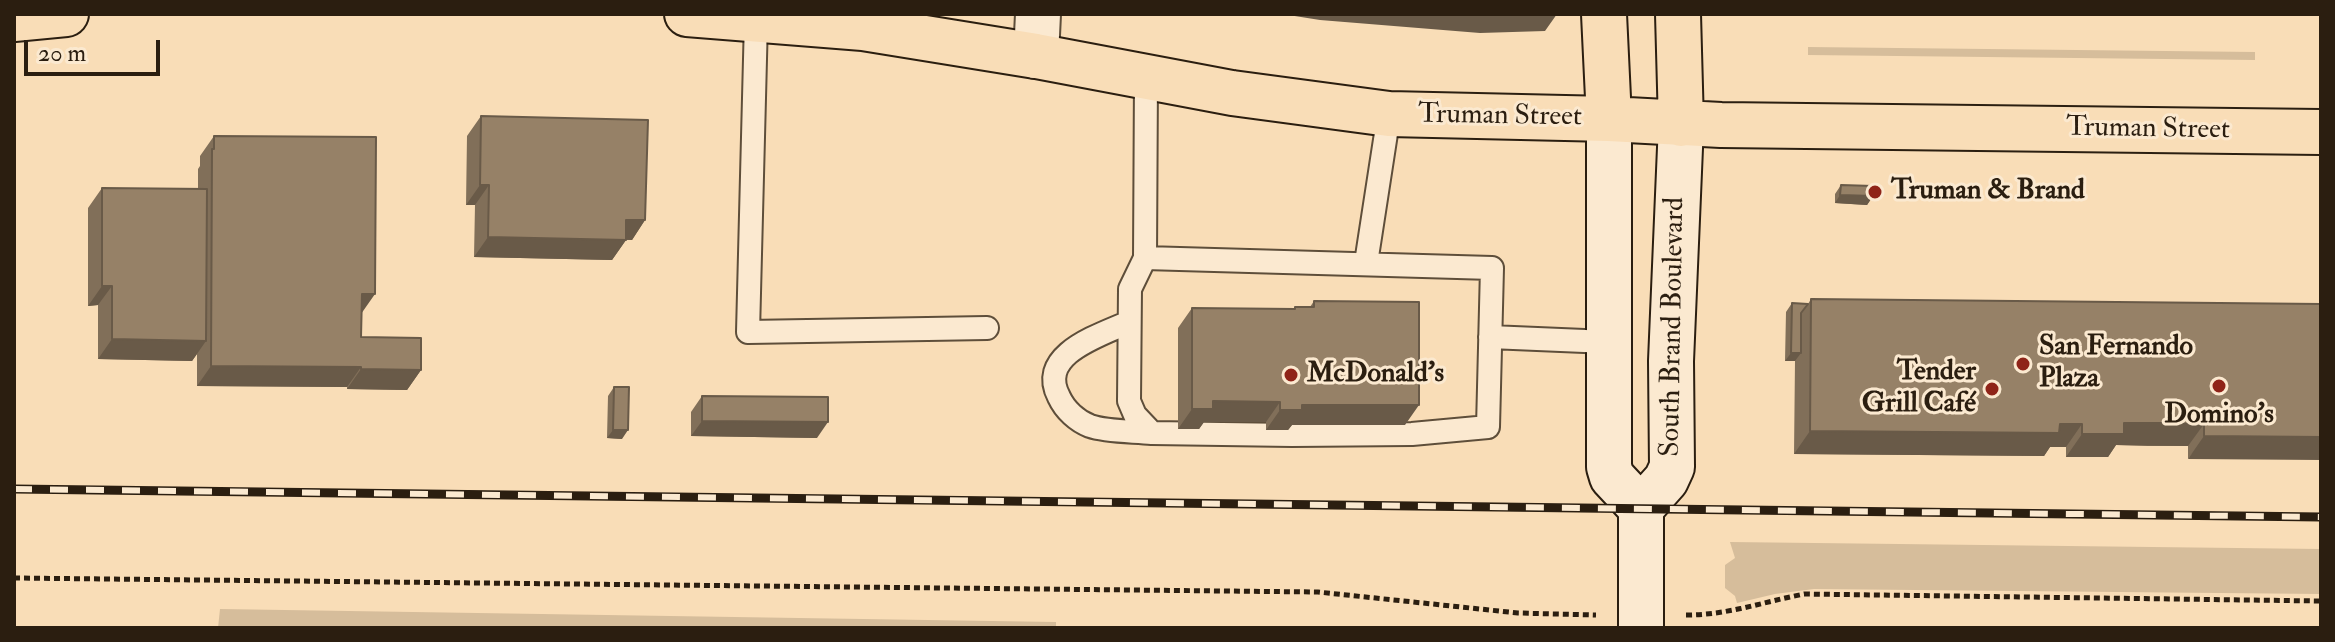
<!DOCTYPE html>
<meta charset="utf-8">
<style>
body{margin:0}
#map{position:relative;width:2335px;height:642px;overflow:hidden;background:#f9ddb7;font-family:"IM FELL Double Pica",serif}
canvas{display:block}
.frame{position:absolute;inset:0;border:16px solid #2b1e10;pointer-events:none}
.scale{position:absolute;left:24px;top:40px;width:136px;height:36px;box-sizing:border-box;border:4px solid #2b1e10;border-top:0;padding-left:10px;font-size:24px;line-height:28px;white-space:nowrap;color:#2b1e10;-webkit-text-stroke:6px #fbe9d0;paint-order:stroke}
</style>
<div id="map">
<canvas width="2335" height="642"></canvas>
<div class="frame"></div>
<div class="scale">20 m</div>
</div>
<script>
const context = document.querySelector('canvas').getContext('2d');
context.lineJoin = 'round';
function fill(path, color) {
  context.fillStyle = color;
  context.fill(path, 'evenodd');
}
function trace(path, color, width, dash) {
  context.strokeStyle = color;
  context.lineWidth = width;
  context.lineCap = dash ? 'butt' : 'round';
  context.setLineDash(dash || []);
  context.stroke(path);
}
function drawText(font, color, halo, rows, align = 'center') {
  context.font = font + ' "IM FELL Double Pica",serif';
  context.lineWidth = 6;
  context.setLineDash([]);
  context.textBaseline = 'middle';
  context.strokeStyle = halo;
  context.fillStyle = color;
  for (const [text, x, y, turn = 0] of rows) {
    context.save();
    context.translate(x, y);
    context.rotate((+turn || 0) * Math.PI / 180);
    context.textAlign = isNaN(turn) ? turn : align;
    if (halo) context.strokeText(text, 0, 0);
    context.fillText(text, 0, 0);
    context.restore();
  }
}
fill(new Path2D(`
 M 1808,47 L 2255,52 L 2255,60 L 1808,55 Z
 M 1730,542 L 2321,549 L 2321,594 L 1814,589 L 1775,594 L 1737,603 L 1735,596 L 1725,588 L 1725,565 L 1735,558 Z
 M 220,609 L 1056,622 L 1056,628 L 218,628 Z`), '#d6bd9b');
const lane = new Path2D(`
 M 756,20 L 748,332 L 987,328
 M 1145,258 L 1492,268 L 1488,427 L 1412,434 L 1292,435 L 1152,433 L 1135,415 L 1129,401 L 1130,289 L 1145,258 L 1146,77
 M 1366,263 L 1389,114
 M 1129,322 C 1101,335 1036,354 1059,397 C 1065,410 1077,421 1090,426 C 1107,432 1134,431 1152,433
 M 1490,337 L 1608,342`);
const street = new Path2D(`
 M 1036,56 L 1038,14`);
const secondary = new Path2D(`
 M 1609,119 L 1609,467 L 1612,477 L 1641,508
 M 1641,508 L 1666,480 L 1672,467 L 1671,361 L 1681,124
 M 1641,628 L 1641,508`);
const primary = new Path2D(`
 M 687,14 L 863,28 L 1036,56 L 1232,93 L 1389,114 L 1609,119 L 1721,125 L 2321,132
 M 1604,14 L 1609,119
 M 1678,14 L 1681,124
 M 14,19 L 66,14`);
trace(lane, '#5e4e3a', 26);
trace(street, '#5e4e3a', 48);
trace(secondary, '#2b1e10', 48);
trace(primary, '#2b1e10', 48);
trace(new Path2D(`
 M 14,578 L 1318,592 L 1518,613 L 1596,615
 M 1686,615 C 1728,615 1763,602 1804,594 L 2321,601`), '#2b1e10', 5, [6, 4]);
trace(lane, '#fbe9d0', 22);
trace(street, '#fbe9d0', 44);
trace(secondary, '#fbe9d0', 44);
trace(primary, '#f9ddb7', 44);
const rail = new Path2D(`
 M 14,489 L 2321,517`);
trace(rail, '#2b1e10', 9);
trace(rail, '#fbe9d0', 6, [18]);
fill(new Path2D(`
 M 481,116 L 645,220 L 632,240 L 626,240 L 612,260 L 474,257 L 475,205 L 466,205 L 467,136 Z
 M 214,136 L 362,313 L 361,337 L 421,370 L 407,390 L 347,389 L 347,387 L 197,386 L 197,354 L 192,361 L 98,359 L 98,305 L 88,306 L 88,208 L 102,188 L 198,189 L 198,169 L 200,166 L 200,156 Z
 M 1841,185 L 1873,196 L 1867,205 L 1835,203 L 1835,194 Z
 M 1811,299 L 2321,304 L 2188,459 L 2188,446 L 2148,446 L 2116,445 L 2108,457 L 2066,457 L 2066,447 L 2050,447 L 2044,456 L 1794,454 L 1795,361 L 1785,361 L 1786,312 L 1792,303 L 1808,304 Z
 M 1314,301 L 1405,425 L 1292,425 L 1288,430 L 1266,430 L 1266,422 L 1204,422 L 1199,429 L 1178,429 L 1178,328 L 1192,308 L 1294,309 L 1295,307 L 1310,307 Z
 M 614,387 L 622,439 L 607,438 L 608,396 Z
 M 702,396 L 817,438 L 691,436 L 691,412 Z`), '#816f59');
fill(new Path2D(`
 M 1282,14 L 1557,14 L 1545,31 L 1480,33 L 1320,20 Z
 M 480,185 L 489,185 L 475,205 L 466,205 Z
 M 1840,195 L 1873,196 L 1867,205 L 1835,203 Z
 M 626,220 L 645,220 L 632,240 L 612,239 Z
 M 488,237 L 626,240 L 612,260 L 474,257 Z
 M 102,286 L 112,286 L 98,305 L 88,306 Z
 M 362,294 L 375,294 L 361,314 Z
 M 112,339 L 206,341 L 192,361 L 98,359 Z
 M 1791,353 L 1801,353 L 1795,361 L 1785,361 Z
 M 211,366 L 361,367 L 347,387 L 197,386 Z
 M 361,369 L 421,370 L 407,390 L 347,389 Z
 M 1213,401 L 1280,402 L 1266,422 L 1204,422 L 1199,429 L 1178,429 L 1192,409 Z
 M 1302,405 L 1419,405 L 1405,425 L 1292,425 L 1288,430 L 1266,430 L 1280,410 Z
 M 702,421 L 828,422 L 817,438 L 691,436 Z
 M 2124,423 L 2204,424 L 2188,446 L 2116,445 L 2108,457 L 2066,457 L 2082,434 Z
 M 2060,424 L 2082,424 L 2066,447 L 2050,447 L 2044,456 L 1794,454 L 1810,431 Z
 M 613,430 L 628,430 L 622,439 L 607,438 Z
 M 2204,436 L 2321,437 L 2321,460 L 2188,459 Z`), '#695a48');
const building = new Path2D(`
 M 481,116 L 648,120 L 645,220 L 626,220 L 626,240 L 488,237 L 489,185 L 480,185 Z
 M 214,136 L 376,137 L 375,294 L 362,294 L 361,337 L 421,338 L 421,370 L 361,369 L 361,367 L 211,366 L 212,149 L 214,149 Z
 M 1841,185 L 1873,186 L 1873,196 L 1840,195 Z
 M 102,188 L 207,189 L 206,341 L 112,339 L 112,286 L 102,286 Z
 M 1811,299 L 2321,304 L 2321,437 L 2204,436 L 2204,424 L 2164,423 L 2124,423 L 2124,434 L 2082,434 L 2082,424 L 2060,424 L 2059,433 L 1810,431 Z
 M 1314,301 L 1419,302 L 1419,405 L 1302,405 L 1302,410 L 1280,410 L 1280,402 L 1213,401 L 1213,409 L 1192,409 L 1192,308 L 1295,309 L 1295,307 L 1314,307 Z
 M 1792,303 L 1808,304 L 1801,313 L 1801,353 L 1791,353 Z
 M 614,387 L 629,387 L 628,430 L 613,430 Z
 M 702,396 L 828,397 L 828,422 L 702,421 Z`);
fill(building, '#968167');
trace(building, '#695a48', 2);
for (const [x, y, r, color] of [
 [1875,192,8,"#8f2418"],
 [2023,364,8,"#8f2418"],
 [1291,375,8,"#8f2418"],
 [2219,386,8,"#8f2418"],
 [1992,389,8,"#8f2418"]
]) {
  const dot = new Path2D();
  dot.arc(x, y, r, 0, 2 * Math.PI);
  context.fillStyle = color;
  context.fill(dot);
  trace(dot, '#fbe9d0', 3);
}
drawText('28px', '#2b1e10', '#fbe9d0', [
 ["Truman Street",1500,117,1],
 ["Truman Street",2148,130,1],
 ["South Brand Boulevard",1674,327,-89]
]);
drawText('bold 28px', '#2b1e10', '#fbe9d0', [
 ["Truman & Brand",1891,192],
 ["San Fernando",2039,348],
 ["Plaza",2039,380],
 ["Tender",1976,373,"right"],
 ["Grill Café",1976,405,"right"],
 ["McDonald's",1307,375],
 ["Domino's",2219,416,"center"]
], 'left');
</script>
